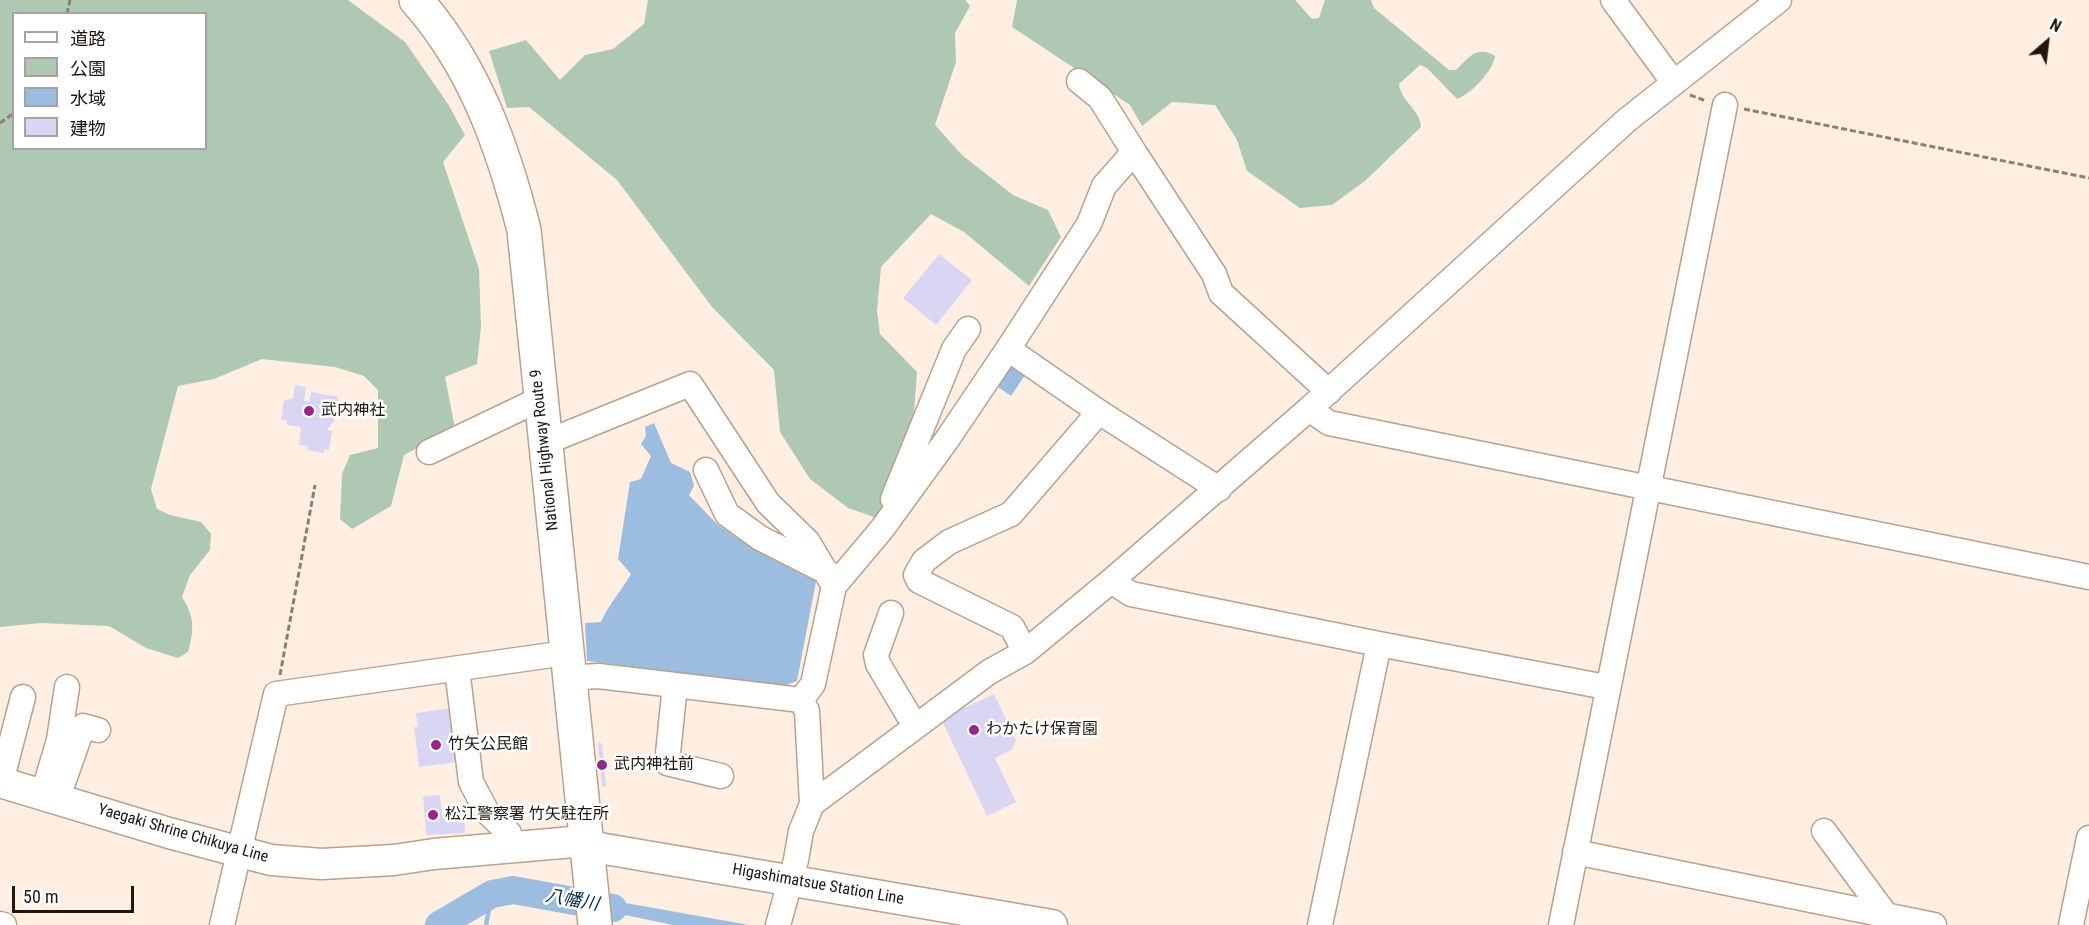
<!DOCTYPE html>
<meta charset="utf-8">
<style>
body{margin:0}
#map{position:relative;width:2089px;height:925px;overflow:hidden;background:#ffefe3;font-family:"Roboto Condensed","Noto Sans JP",sans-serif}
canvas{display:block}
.legend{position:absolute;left:12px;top:12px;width:195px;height:138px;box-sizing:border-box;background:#fff;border:2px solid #a5a29f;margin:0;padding:8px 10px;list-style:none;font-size:18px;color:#1f160f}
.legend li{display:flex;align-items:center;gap:12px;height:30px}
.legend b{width:30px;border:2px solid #a5a29f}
.north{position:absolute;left:2017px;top:12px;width:60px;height:60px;-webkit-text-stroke:4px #fff;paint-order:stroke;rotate:28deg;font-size:16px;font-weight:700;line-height:24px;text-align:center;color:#1f160f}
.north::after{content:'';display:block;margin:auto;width:21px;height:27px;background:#1f160f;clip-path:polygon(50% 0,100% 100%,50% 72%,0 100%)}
.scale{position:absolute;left:12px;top:886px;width:122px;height:27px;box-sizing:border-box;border:3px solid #1f160f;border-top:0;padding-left:8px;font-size:18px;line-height:21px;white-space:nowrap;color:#1f160f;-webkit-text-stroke:4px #fff;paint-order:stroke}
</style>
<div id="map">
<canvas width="2089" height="925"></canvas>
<ul class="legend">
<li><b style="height:8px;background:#fff"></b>道路</li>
<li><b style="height:16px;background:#aec8b3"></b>公園</li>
<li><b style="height:16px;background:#9cbddf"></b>水域</li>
<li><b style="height:16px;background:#d9d6f3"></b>建物</li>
</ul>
<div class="north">N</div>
<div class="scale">50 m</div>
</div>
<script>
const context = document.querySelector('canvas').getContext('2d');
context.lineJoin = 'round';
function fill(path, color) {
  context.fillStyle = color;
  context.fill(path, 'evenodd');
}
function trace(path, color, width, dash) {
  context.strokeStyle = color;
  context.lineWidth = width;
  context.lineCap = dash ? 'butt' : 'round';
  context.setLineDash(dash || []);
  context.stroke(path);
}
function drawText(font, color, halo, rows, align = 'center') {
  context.font = font + ' "Roboto Condensed","Noto Sans JP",sans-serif';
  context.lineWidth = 5;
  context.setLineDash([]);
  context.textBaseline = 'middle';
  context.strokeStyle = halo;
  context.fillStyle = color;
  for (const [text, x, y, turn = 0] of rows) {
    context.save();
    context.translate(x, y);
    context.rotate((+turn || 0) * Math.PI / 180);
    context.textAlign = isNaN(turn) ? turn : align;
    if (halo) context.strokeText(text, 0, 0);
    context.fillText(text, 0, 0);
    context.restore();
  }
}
fill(new Path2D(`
 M 0,0 L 348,0 L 405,42 L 448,104 L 465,135 L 443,162 L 479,269 L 481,327 L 477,364 L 445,377 L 455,428 L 404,455 L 391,506 L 352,529 L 340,519 L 342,474 L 350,455 L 378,448 L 378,390 L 364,376 L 335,367 L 262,359 L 214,379 L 178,386 L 151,489 L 157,509 L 170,515 L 201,522 L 211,534 L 210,550 L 190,575 L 182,597 C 195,617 194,630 188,652 L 178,658 L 146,648 L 109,626 L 41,623 L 0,627 ZM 14,14 L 206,14 L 206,148 L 14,148 Z
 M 648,0 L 965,0 L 970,6 L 955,33 L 956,62 L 935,125 L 962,155 L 1013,195 L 1048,210 L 1061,237 L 1029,286 L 964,232 L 931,214 L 881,267 L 877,311 L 880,334 L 917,372 L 912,438 L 880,519 L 848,508 L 810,479 L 780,432 L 774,370 L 712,307 L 617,180 L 529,107 L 507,108 L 489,51 L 526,40 L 560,80 L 585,55 L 613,49 L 644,24 Z
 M 1017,0 L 1295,0 L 1312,19 L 1319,18 L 1325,0 L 1371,0 L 1374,8 L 1449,70 L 1456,70 C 1469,57 1477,45 1495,56 C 1493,71 1472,93 1457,99 L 1427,68 L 1420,65 L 1399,84 C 1401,102 1420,109 1421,127 L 1365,181 L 1332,205 L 1300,208 L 1247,171 L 1237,140 L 1215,105 L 1172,102 L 1142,126 L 1130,105 L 1012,27 Z`), '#aec8b3');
fill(new Path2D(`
 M 1011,361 L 1027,372 L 1011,396 L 995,385 Z
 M 654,423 L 671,463 L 690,472 L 694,486 L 689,495 L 717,524 L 737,538 L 818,571 L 797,681 L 784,686 L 587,661 L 585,623 L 601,622 C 609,604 621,591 631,574 L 618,559 L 630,482 L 641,479 L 651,456 L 641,444 L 646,436 L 645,427 Z
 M 609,900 L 749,925 L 673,925 L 611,912 Z`), '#9cbddf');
trace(new Path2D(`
 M 486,925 L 492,894`), '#9cbddf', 4.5);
trace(new Path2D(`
 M 439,925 L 492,894 L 513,890 L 613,908`), '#9cbddf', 28);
fill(new Path2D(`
 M 939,254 L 972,280 L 936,325 L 903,298 Z
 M 295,385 L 306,387 L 304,401 L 309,402 L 311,392 L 338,397 L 334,421 L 327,430 L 332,431 L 329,450 L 324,449 L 324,453 L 307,450 L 308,446 L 299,445 L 301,427 L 287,425 L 287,421 L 281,420 L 284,400 L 293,399 Z
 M 994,694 L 1016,740 L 1012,750 L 995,758 L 1016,802 L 987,816 L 938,712 L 961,701 L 964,708 Z
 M 452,708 L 458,762 L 419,767 L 414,727 L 418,727 L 416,713 Z
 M 598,743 L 602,743 L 606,786 L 602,787 Z
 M 440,795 L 442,815 L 464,814 L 465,833 L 426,835 L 423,796 Z`), '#d9d6f3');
const minor = new Path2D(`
 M 1613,0 L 1674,83
 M 1079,81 L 1100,98 L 1134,152
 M 1309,409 L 1329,423 L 2089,577
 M 544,439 L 559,437 L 690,384 L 768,503 L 808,542 L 834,586
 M 429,452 L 540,399
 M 706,470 L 727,514 L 760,538 L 827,572
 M 1219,489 L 1099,412 L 1008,349 L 1089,224 L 1104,186 L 1134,152 L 1214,274 L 1221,293 L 1329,392
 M 893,499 L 954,349 L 968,329
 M 1111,581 L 1131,594 L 1379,644
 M 891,613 L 876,655 L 878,664 L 915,726
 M 1025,652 L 1012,627 L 919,581 L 916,575 L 924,561 L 949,542 L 1011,514 L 1099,412
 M 457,669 L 471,782 L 487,812 L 509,833 L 512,847
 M 569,678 L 598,676 L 675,685
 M 721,776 L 667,763 L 675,685 L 801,700
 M 1,782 L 23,697
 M 43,794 L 59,740 L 67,687
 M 58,797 L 83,726 L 98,730
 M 812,804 L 807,711 L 801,700 L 813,684 L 834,586 L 882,529 L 946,441 L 1008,349
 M 1824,831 L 1883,911 L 1883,915
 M 1575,852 L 1934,925
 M 0,924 L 4,925
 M 222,925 L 276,694 L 566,653
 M 778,925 L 796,860 L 801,831 L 812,804 L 989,672 L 1025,652 L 1111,581 L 1309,409 L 1627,120 L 1779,0
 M 1320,925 L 1379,644 L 1606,687
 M 1561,925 L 1725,105
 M 2071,925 L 2089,838`);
const major = new Path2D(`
 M 0,782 L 169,833 L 271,860 L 321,864 L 394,860 L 434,854 L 585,841 L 599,848 L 1052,925`);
const highway = new Path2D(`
 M 416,0 C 474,65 503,147 524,230 L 595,925`);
trace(minor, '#b9a18d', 27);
trace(major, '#b9a18d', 33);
trace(highway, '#b9a18d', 36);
trace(new Path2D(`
 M 67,14 L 70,0
 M 1690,95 L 1706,101
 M 1744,109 L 2089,178
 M 0,123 L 14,113
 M 280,675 L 315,485`), '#8b7f75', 3, [6, 3]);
trace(minor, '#fff', 24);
trace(major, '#fff', 30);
trace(highway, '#fff', 33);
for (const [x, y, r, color] of [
 [309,411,6,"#92288b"],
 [974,730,6,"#92288b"],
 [436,745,6,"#92288b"],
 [602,765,6,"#92288b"],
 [433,815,6,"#92288b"]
]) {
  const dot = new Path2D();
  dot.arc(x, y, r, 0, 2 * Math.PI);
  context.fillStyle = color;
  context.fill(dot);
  trace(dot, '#fff', 2);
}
drawText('16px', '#1f160f', '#fff', [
 ["武内神社",321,411],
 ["わかたけ保育園",986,730],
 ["竹矢公民館",448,745],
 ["武内神社前",614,765],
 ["松江警察署 竹矢駐在所",445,815]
], 'left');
drawText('16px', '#1f160f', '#fff', [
 ["National Highway Route 9",545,450,-96],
 ["Yaegaki Shrine Chikuya Line",183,834,16],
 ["Higashimatsue Station Line",818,885,10]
]);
drawText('italic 18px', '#052b4b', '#fff', [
 ["八幡川",572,901,10]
]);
</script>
